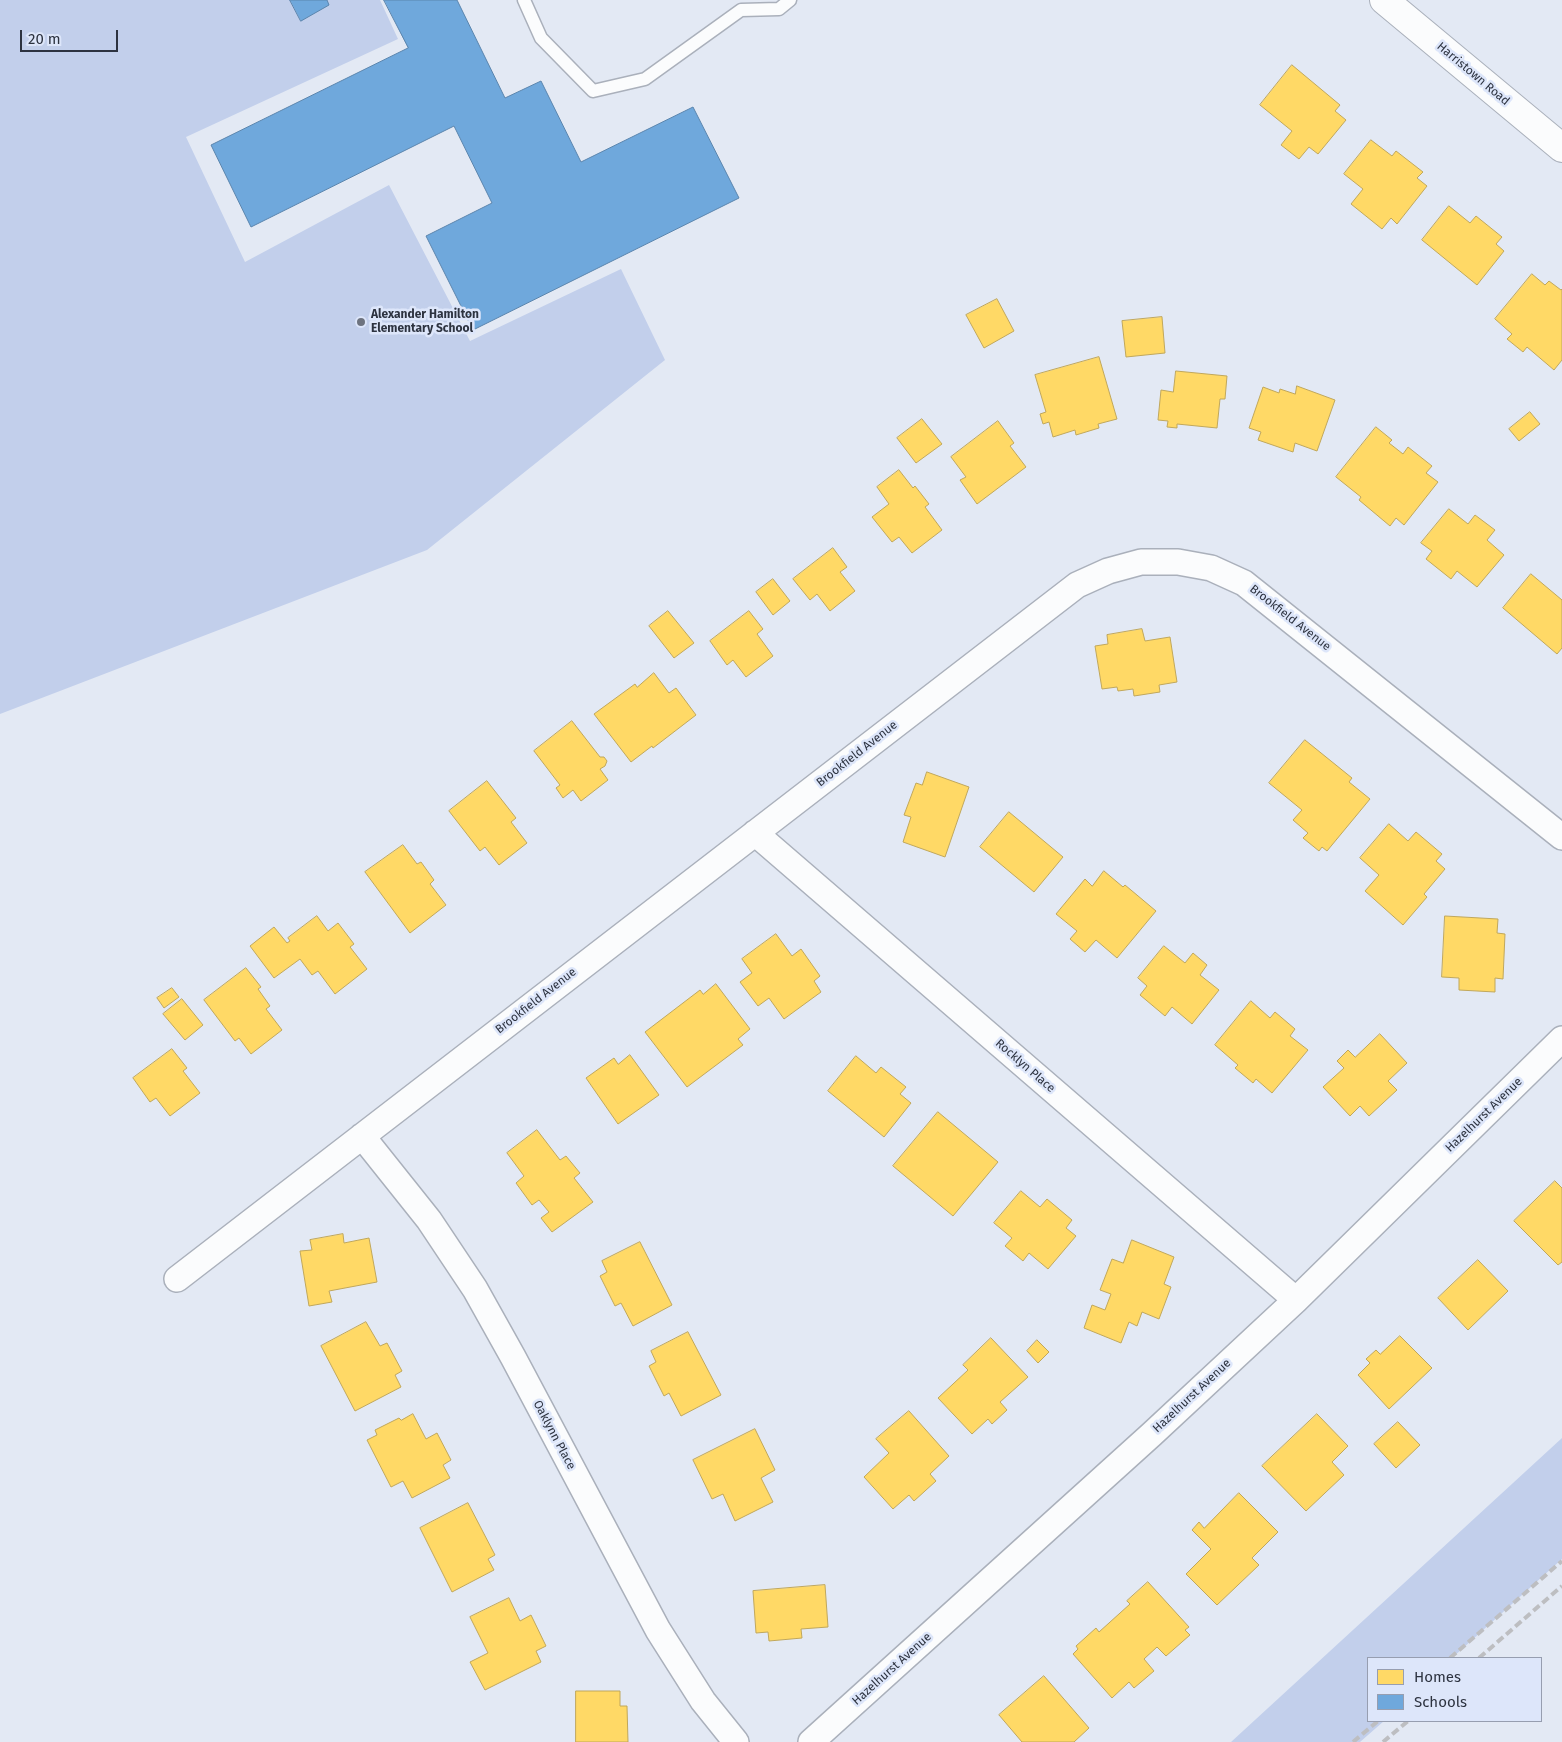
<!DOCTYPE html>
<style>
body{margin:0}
#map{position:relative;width:1562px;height:1742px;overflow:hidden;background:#e3e9f4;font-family:"Fira Sans",sans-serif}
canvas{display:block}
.legend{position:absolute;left:1367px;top:1657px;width:175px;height:65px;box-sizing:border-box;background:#dde6fa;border:1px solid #979eb0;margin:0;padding:6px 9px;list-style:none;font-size:15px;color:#2d3340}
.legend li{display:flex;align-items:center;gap:10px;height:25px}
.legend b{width:25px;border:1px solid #979eb0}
.scale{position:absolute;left:20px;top:30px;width:98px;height:22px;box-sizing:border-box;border:2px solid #2d3340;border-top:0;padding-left:6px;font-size:15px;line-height:18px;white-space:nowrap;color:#2d3340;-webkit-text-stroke:4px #dde6fa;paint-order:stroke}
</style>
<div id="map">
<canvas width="1562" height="1742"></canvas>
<ul class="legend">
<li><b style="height:14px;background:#ffd966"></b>Homes</li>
<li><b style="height:14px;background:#6fa8dc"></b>Schools</li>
</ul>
<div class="scale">20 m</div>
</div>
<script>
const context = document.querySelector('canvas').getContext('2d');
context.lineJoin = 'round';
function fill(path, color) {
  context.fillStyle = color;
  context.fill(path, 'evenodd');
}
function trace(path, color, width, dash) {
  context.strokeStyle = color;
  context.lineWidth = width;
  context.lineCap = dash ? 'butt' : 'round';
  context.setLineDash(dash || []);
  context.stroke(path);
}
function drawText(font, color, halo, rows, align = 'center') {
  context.font = font + ' "Fira Sans",sans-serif';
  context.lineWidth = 5;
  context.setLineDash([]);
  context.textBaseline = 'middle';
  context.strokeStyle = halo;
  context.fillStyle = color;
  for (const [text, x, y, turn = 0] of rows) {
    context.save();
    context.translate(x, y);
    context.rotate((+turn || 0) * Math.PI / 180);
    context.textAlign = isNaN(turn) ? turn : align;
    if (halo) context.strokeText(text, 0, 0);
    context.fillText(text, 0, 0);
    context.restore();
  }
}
fill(new Path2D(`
 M 0,0 L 380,0 L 398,39 L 186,137 L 245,262 L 389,185 L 470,341 L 621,269 L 665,360 L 427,550 L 0,714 Z
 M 1562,1438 L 1562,1559 L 1452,1658 L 1368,1658 L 1368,1721 L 1384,1721 L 1360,1742 L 1231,1742 Z`), '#c2cfeb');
const homes = new Path2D(`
 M 1292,65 L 1340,105 L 1335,111 L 1346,120 L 1318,154 L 1309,147 L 1299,159 L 1281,145 L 1292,131 L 1260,105 Z
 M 1371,140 L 1392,156 L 1396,151 L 1423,172 L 1417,178 L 1427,186 L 1397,224 L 1391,218 L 1382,229 L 1351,204 L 1363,189 L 1344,174 Z
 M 1449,206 L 1470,223 L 1476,216 L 1502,237 L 1496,244 L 1504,251 L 1477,285 L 1422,240 Z
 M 1532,274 L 1545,285 L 1549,281 L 1561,290 L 1562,289 L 1562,360 L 1554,370 L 1527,347 L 1523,352 L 1507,339 L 1512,334 L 1495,319 Z
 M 997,299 L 1014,331 L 984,348 L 966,315 Z
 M 1162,317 L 1165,353 L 1126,357 L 1122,321 Z
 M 1099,357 L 1117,419 L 1098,424 L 1099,428 L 1076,435 L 1075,430 L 1053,437 L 1049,422 L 1043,424 L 1040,414 L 1046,412 L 1035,375 Z
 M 1176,371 L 1227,376 L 1225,399 L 1220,399 L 1217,428 L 1177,424 L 1177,428 L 1167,427 L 1168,421 L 1158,420 L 1161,390 L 1173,392 Z
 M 1297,386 L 1335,400 L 1317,451 L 1295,443 L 1293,452 L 1258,440 L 1261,432 L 1249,428 L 1263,387 L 1279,393 L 1280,389 L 1295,394 Z
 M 1530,412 L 1540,424 L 1519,441 L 1509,429 Z
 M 922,419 L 942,444 L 916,463 L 897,438 Z
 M 998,421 L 1014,443 L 1010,446 L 1026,467 L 977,504 L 960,480 L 966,477 L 951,457 Z
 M 1376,427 L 1392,440 L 1389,443 L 1403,454 L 1408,447 L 1432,466 L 1426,473 L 1438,482 L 1404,525 L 1396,518 L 1390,526 L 1359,500 L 1361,497 L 1336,477 Z
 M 899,470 L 913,488 L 915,486 L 929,504 L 925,507 L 942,530 L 912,553 L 899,537 L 892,542 L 872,517 L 889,504 L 877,487 Z
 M 1449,509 L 1468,524 L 1475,515 L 1495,530 L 1487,540 L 1504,555 L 1477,587 L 1457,571 L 1451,579 L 1426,559 L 1432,551 L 1421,543 Z
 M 833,548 L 847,567 L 840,572 L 855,591 L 830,611 L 817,594 L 810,600 L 793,579 Z
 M 1531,574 L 1562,600 L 1562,648 L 1557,654 L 1503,608 Z
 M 773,579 L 790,601 L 773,615 L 756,592 Z
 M 668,611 L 694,643 L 674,658 L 649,626 Z
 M 749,611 L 763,629 L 757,634 L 773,656 L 746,677 L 733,660 L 727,665 L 710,641 Z
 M 1142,629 L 1145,641 L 1170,637 L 1177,682 L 1159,685 L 1160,692 L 1134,696 L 1133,689 L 1118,691 L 1117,687 L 1102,689 L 1095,646 L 1108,644 L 1107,635 Z
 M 654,673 L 669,693 L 676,688 L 696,715 L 653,748 L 652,746 L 631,762 L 594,714 L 635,684 L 637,687 Z
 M 572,721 L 600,757 L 604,757 L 607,761 L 605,766 L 600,769 L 608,780 L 581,801 L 573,790 L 563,798 L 556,788 L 560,785 L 534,751 Z
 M 1305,740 L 1352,778 L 1349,782 L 1370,799 L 1327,851 L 1322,847 L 1319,851 L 1303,838 L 1308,833 L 1293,820 L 1302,810 L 1269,783 Z
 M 927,772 L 969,787 L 945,857 L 903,842 L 911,817 L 904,815 L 916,783 L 922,785 Z
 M 487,781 L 516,818 L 511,822 L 527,843 L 499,865 L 485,847 L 480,851 L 449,811 Z
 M 1009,812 L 1063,857 L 1034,892 L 980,847 Z
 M 1389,824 L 1408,841 L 1416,832 L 1442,854 L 1436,861 L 1445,869 L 1424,894 L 1427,897 L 1403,925 L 1365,891 L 1379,875 L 1360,858 Z
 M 403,845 L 417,864 L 421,862 L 434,880 L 430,884 L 446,905 L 410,933 L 365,872 Z
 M 1104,871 L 1123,887 L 1125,885 L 1156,911 L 1117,958 L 1096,940 L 1085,952 L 1070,939 L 1077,931 L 1056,914 L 1085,879 L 1092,886 Z
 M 317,916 L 328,931 L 338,923 L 354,944 L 350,947 L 367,969 L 335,994 L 318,971 L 312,975 L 300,959 L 274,978 L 250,946 L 274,927 L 287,943 L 290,941 L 288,938 Z
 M 1445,916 L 1498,919 L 1497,933 L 1505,934 L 1503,979 L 1495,978 L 1495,992 L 1459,990 L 1459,978 L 1442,977 Z
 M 776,934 L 792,956 L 801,949 L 820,976 L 814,981 L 821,992 L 784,1019 L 769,998 L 758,1006 L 740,982 L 752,973 L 742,959 Z
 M 1164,946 L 1185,963 L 1193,953 L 1207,965 L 1200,975 L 1219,990 L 1192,1024 L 1172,1007 L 1165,1016 L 1140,995 L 1147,986 L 1138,978 Z
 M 246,968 L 261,987 L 258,989 L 270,1006 L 266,1009 L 282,1030 L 251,1054 L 239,1038 L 235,1041 L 204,1000 Z
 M 716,984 L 750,1029 L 738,1039 L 743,1045 L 687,1087 L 645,1032 L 700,990 L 703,994 Z
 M 172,988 L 179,997 L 164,1008 L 157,998 Z
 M 182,999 L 203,1025 L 185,1040 L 163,1014 Z
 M 1251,1001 L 1270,1018 L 1275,1012 L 1295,1029 L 1290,1036 L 1308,1050 L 1272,1093 L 1256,1079 L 1253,1083 L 1235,1068 L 1238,1065 L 1215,1045 Z
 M 1380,1034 L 1407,1063 L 1388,1081 L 1397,1090 L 1369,1116 L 1360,1106 L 1350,1116 L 1323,1087 L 1344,1068 L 1337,1061 L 1348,1050 L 1355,1057 Z
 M 172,1049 L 187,1068 L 183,1071 L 200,1093 L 170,1116 L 156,1098 L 150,1102 L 133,1078 Z
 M 630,1055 L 659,1095 L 618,1124 L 586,1078 L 614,1058 L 618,1064 Z
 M 856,1056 L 876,1073 L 881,1067 L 906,1087 L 900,1094 L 911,1103 L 884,1137 L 828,1091 Z
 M 938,1112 L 998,1162 L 953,1216 L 893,1166 Z
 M 537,1130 L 560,1160 L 566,1156 L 580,1173 L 574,1178 L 593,1202 L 552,1232 L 541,1218 L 549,1212 L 539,1200 L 532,1205 L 516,1183 L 524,1176 L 507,1153 Z
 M 1555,1181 L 1562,1188 L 1562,1262 L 1558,1265 L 1514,1221 Z
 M 1021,1191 L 1040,1207 L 1047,1199 L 1072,1220 L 1066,1228 L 1076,1236 L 1048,1269 L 1029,1253 L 1023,1261 L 1005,1246 L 1012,1238 L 994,1223 Z
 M 343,1234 L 344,1243 L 369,1238 L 377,1282 L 329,1291 L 332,1302 L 309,1306 L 300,1251 L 312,1250 L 310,1240 Z
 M 1132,1240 L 1174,1257 L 1164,1284 L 1171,1287 L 1159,1319 L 1142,1312 L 1137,1326 L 1129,1322 L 1121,1343 L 1084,1328 L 1092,1305 L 1105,1310 L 1111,1294 L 1100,1290 L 1112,1259 L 1123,1263 Z
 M 640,1242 L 672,1305 L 633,1326 L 621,1303 L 615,1306 L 600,1276 L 607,1272 L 602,1261 Z
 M 1478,1260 L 1508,1291 L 1468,1330 L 1438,1298 Z
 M 366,1322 L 380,1346 L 387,1343 L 402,1371 L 395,1375 L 401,1387 L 355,1411 L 321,1346 Z
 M 688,1332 L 721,1395 L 681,1416 L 669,1393 L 664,1396 L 649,1366 L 656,1362 L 651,1351 Z
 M 1400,1336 L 1432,1368 L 1389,1409 L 1358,1375 L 1370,1363 L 1366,1359 L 1376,1350 L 1380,1354 Z
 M 991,1338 L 1028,1377 L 1000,1402 L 1007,1410 L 992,1424 L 988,1419 L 972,1434 L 938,1398 L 968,1370 L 963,1365 Z
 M 1037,1340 L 1049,1352 L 1038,1363 L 1027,1351 Z
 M 909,1411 L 949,1456 L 930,1474 L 936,1481 L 914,1501 L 909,1495 L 893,1509 L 864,1477 L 889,1453 L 876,1439 Z
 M 413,1414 L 426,1439 L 437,1433 L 451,1460 L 443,1465 L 450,1478 L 412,1498 L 403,1481 L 391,1487 L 367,1440 L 377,1435 L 375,1430 L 399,1418 L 401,1420 Z
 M 1317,1414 L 1348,1446 L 1332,1462 L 1344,1475 L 1306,1511 L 1262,1466 Z
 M 1398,1422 L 1420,1445 L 1396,1468 L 1374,1444 Z
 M 755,1429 L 775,1470 L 761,1478 L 773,1502 L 735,1521 L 723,1494 L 712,1499 L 693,1460 Z
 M 1239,1493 L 1278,1532 L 1252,1558 L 1259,1565 L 1217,1605 L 1186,1574 L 1211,1549 L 1192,1530 L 1199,1522 L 1204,1528 Z
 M 468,1503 L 495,1555 L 488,1559 L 494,1570 L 452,1592 L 420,1528 Z
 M 1148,1582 L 1189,1627 L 1185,1630 L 1190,1635 L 1166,1656 L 1157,1647 L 1144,1659 L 1154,1671 L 1134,1688 L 1129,1682 L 1112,1698 L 1073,1654 L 1078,1649 L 1076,1646 L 1096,1628 L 1099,1632 L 1130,1604 L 1127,1601 Z
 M 825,1585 L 828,1627 L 801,1629 L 802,1638 L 769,1641 L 768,1632 L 756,1633 L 753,1591 Z
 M 509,1598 L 520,1621 L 531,1615 L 546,1646 L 536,1651 L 541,1662 L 485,1690 L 470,1662 L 488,1653 L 470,1617 Z
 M 1044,1676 L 1089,1728 L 1074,1742 L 1022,1742 L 999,1715 Z
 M 576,1691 L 620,1691 L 620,1706 L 627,1706 L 628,1742 L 576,1742 Z`);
fill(homes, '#ffd966');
trace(homes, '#c0a75b', 1);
const schools = new Path2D(`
 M 290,0 L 327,0 L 329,5 L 301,21 Z
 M 384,0 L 457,0 L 505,98 L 541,81 L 581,162 L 693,107 L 739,198 L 473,330 L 426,236 L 492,203 L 454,126 L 251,227 L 211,145 L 408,48 Z`);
fill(schools, '#6fa8dc');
trace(schools, '#5b85ad', 1);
const service = new Path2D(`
 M 524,0 L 541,38 L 593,91 L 645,79 L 741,10 L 779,9 L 790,0`);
const minor = new Path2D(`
 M 755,833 L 1296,1300
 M 362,1136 L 429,1220 L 475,1289 L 513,1357 L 658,1630 L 703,1701 L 736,1742
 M 177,1279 L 1077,585 L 1108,571 L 1141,562 L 1178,562 L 1211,568 L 1244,583 L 1562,837
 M 811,1742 L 1152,1434 L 1296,1300 L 1562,1039`);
const tertiary = new Path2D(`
 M 1384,0 L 1562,148`);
trace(service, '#aab0bb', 15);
trace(minor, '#aab0bb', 28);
trace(tertiary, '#aab0bb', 30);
trace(service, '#fbfcfd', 12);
trace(minor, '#fbfcfd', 25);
trace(tertiary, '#fbfcfd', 28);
trace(new Path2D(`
 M 1450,1658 L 1562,1561
 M 1479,1658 L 1562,1586
 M 1353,1742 L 1378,1721
 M 1383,1742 L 1408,1721`), '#bdbec1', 4, [8, 4]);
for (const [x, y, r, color] of [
 [361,322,5,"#6d737f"]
]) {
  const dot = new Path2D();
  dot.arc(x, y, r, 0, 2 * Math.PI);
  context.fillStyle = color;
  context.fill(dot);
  trace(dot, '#dde6fa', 2);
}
drawText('12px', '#2d3340', '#dde6fa', [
 ["Harristown Road",1473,74,40],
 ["Brookfield Avenue",1290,618,38],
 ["Brookfield Avenue",857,754,-38],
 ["Brookfield Avenue",536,1001,-38],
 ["Rocklyn Place",1025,1066,41],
 ["Hazelhurst Avenue",1484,1115,-44],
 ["Hazelhurst Avenue",1192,1396,-43],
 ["Oaklynn Place",554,1435,62],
 ["Hazelhurst Avenue",892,1669,-42]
]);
drawText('bold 12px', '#2d3340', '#dde6fa', [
 ["Alexander Hamilton",371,315],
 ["Elementary School",371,329]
], 'left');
</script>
